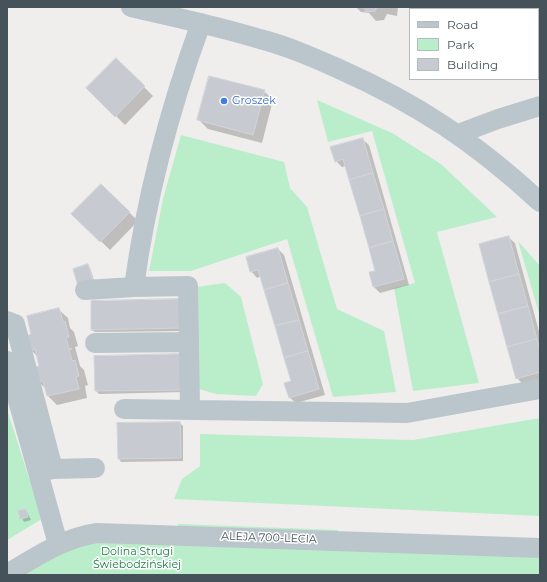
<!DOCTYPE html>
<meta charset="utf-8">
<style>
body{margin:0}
#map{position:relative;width:547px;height:582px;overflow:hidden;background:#f0eded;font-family:Montserrat,sans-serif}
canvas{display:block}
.frame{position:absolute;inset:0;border:8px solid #45525a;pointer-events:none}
.legend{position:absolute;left:409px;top:8px;width:130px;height:72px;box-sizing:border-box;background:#fff;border:1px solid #b5babd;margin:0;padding:5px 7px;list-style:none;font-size:12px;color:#45525a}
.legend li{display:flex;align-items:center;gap:8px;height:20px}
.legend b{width:20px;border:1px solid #b5babd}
</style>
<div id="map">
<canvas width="547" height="582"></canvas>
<div class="frame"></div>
<ul class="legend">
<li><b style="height:5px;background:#bbc6cc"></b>Road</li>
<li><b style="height:11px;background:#baeecb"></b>Park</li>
<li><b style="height:11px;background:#c7cad0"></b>Building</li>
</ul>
</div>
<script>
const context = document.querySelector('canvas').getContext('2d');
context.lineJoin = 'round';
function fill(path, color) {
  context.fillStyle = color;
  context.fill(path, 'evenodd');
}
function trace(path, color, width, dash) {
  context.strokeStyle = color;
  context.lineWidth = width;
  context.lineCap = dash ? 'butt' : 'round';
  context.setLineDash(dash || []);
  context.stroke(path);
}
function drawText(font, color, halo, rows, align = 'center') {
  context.font = font + ' Montserrat,sans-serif';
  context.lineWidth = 3;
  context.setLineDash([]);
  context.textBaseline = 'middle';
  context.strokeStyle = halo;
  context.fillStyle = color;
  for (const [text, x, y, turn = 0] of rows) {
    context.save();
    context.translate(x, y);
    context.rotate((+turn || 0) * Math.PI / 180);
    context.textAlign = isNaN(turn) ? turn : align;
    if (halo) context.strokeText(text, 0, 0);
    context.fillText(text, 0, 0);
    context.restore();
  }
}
fill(new Path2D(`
 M 317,100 L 392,133 L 441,164 L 497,217 L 437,232 L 479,383 L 413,391 L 394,288 L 415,283 L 372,131 L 328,142 Z
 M 181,135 L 284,162 L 290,188 L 307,207 L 337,309 L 384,331 L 396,392 L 333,397 L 287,239 L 191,271 L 149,271 L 163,199 Z
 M 518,241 L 540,266 L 540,317 Z
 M 225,283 L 241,297 L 263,384 L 256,396 L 216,394 L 199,389 L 197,287 Z
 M 7,409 L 42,519 L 7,540 Z
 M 540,418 L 540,516 L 174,499 L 182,479 L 200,466 L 200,434 L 413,440 Z
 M 178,524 L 338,530 L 338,537 L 178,531 Z
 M 121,540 L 540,554 L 540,575 L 23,575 L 63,551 L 93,543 Z`), '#baeecb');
fill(new Path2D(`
 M 356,7 L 398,7 L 397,16 L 387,14 L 384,20 L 376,21 L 369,13 L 361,12 Z
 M 412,7 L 437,7 L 437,9 L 413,9 Z
 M 116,59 L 153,96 L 125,125 L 88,88 Z
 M 264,91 L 273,100 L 262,143 L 208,129 L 199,120 Z
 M 362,139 L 369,145 L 409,285 L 380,293 L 374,287 L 370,273 L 377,271 L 346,166 L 342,167 L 336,161 Z
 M 101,185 L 138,221 L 110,250 L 73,214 Z
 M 508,237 L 515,243 L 540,335 L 540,380 L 523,384 L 517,378 Z
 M 278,249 L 284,255 L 325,395 L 296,403 L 289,397 L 292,381 L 261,276 L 257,278 L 251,271 Z
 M 88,265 L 90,268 L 95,283 L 82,288 Z
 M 180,300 L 183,331 L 95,332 L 92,330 Z
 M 58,309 L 68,318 L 70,328 L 74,332 L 78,346 L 75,347 L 80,366 L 84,370 L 88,385 L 85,386 L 87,398 L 57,405 L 48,396 L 46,389 L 39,382 L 41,367 L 38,357 L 31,350 L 33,335 Z
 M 180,355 L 184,392 L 99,394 L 96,391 Z
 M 180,423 L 183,426 L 183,461 L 121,462 L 119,459 L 118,424 Z
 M 26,510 L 31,520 L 24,522 L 19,512 Z`), '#0003');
const building = new Path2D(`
 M 365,7 L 377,7 L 375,11 L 366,12 Z
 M 538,25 L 540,25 L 540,59 L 538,59 Z
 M 116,58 L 145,86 L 115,117 L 86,88 Z
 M 209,76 L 265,90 L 253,135 L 197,120 Z
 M 363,138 L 373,173 L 349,180 L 343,159 L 335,162 L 330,147 Z
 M 373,173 L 384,209 L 360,216 L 349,180 Z
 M 101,184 L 130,212 L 100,242 L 71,214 Z
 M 384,209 L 393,241 L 369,248 L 360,216 Z
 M 509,236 L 519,274 L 489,282 L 479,244 Z
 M 393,241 L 404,279 L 373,287 L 369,272 L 375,271 L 369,248 Z
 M 278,248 L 288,283 L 264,290 L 258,270 L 250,272 L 246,257 Z
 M 88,264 L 93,280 L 78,286 L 73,269 Z
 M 519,274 L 528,306 L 498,314 L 489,282 Z
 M 288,283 L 299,320 L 275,326 L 264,290 Z
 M 180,299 L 181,328 L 91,330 L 91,301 Z
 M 528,306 L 537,339 L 507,347 L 498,314 Z
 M 59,308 L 63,322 L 65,321 L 69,337 L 66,338 L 69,349 L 72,349 L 69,350 L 72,361 L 75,360 L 79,376 L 76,377 L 79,389 L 47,396 L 43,381 L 38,382 L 35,367 L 39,366 L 35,349 L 30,351 L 26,336 L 31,334 L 27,316 Z
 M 299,320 L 308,351 L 284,358 L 275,326 Z
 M 537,339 L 540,349 L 540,372 L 516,379 L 507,347 Z
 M 308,351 L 319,389 L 289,398 L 284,383 L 291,381 L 284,358 Z
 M 181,354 L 181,390 L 95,391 L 94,356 Z
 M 180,422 L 181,458 L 118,459 L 117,423 Z
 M 26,509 L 28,517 L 20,519 L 18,511 Z`);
fill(building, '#c7cad0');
trace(building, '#d1d4d9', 1);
trace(new Path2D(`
 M 131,7 C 174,17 218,26 260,39 C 287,46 312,57 337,68 C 418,104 475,142 540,202
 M 462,7 L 463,9
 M 538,69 L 540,70
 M 458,134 L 498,119 L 540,106
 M 85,290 L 134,287
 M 7,321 L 15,324 L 53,469
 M 95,343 L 189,342
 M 7,361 L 58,544
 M 124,409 L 407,413 L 540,389
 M 190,409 L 188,286 L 134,287 C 146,198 170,108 201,23
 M 40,472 L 53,469 L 95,468
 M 7,574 C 36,557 63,538 97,533 L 540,548`), '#bbc6cc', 20);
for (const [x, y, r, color] of [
 [224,101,4,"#3f7fe0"]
]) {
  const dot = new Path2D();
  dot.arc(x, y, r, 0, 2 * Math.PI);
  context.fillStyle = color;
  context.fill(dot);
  trace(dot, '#fff', 1.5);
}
drawText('11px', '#366cbe', '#fff', [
 ["Groszek",232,101]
], 'left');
drawText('11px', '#45525a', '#fff', [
 ["ALEJA 700-LECIA",269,538,2]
]);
drawText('11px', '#177b41', '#fff', [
 ["Dolina Strugi",137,552],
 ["Świebodzińskiej",137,565]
]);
</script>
